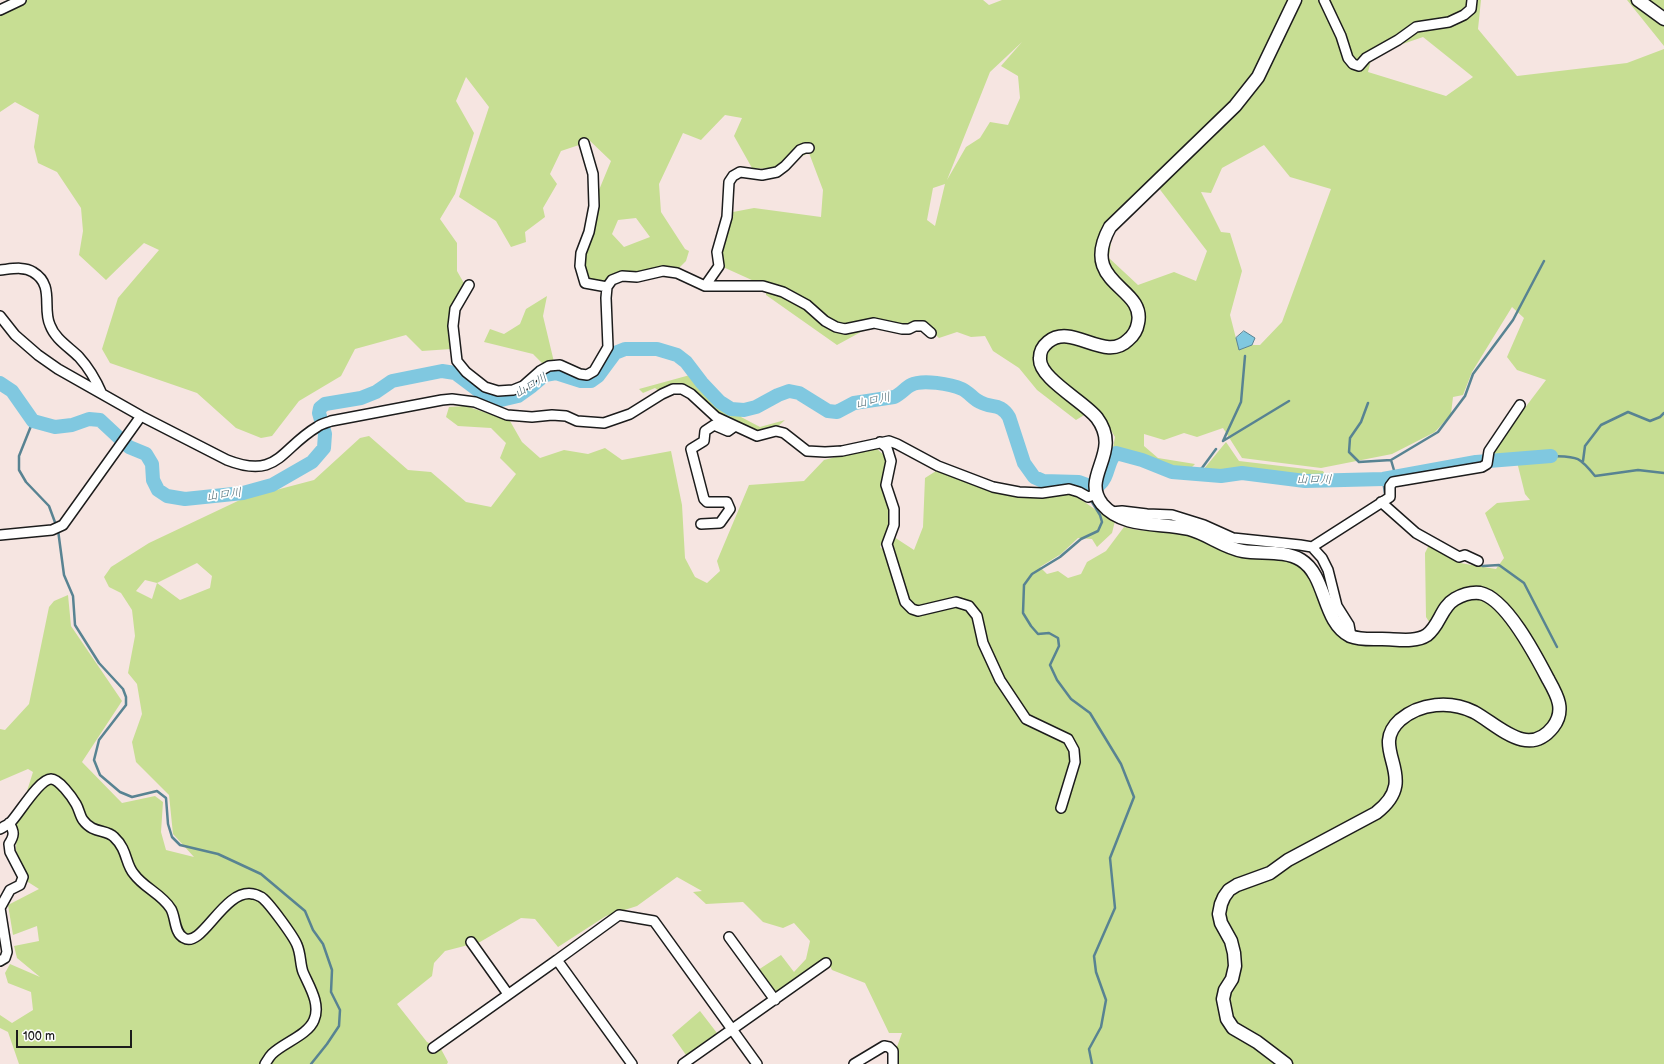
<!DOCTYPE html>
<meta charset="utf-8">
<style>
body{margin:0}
#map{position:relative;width:1664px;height:1064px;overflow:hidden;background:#f6e5e1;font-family:"Balsamiq Sans",sans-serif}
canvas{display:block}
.scale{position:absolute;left:16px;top:1030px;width:116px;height:18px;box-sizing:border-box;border:2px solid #1c1c1c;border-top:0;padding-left:5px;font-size:12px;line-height:14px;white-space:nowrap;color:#1c1c1c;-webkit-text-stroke:3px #fff;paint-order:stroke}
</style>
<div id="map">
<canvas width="1664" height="1064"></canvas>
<div class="scale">100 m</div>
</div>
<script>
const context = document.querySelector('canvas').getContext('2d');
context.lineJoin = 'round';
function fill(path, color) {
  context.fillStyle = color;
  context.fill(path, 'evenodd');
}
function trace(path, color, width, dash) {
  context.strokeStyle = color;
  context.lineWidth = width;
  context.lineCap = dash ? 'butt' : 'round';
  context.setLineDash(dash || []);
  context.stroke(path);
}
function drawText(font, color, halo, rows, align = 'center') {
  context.font = font + ' "Balsamiq Sans","Klee One",sans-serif';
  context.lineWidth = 3.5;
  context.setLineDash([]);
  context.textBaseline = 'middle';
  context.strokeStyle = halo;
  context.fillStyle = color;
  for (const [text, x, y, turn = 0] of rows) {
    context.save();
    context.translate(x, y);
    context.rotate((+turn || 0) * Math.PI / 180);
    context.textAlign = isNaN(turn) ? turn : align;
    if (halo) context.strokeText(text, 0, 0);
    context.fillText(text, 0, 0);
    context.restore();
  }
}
fill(new Path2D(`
 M 25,0 L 983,0 L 989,5 L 1002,0 L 1481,0 L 1478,29 L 1517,76 L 1627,63 L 1664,49 L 1664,1064 L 897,1064 L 894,1055 L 902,1033 L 889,1033 L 865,983 L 832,970 L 826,959 L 776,994 L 758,970 L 781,955 L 794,972 L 806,959 L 810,941 L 794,923 L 783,928 L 763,922 L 743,902 L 706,904 L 693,892 L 702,891 L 677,877 L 637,906 L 606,916 L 558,947 L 535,919 L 521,918 L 480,942 L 445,951 L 434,963 L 432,976 L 397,1004 L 427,1042 L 441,1049 L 448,1062 L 447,1064 L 19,1064 L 8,1032 L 0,1028 L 0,1015 L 12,1023 L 33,1010 L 31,992 L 8,983 L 5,973 L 10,964 L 40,977 L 17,958 L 14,946 L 39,941 L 37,926 L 13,935 L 8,905 L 39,889 L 28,882 L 16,850 L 17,823 L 33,772 L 28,769 L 0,781 L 0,729 L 5,730 L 29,704 L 49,607 L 54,601 L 68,595 L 71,626 L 122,701 L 82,762 L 122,803 L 155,796 L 163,802 L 161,832 L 166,850 L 194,857 L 173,834 L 169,795 L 136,762 L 132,742 L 142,714 L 137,684 L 128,673 L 135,636 L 132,610 L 121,593 L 109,587 L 104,577 L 111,567 L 149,543 L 242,499 L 314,480 L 360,438 L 369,436 L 408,470 L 431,472 L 466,502 L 491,507 L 516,474 L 500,458 L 506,443 L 491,428 L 458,426 L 446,417 L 449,407 L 466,406 L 510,421 L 522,442 L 540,458 L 564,450 L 588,454 L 605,448 L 622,460 L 671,451 L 682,505 L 685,558 L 695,577 L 707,583 L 720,571 L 717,561 L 749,485 L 804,481 L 824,460 L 875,447 L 886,457 L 882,485 L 892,520 L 880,547 L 886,552 L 894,537 L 914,550 L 923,527 L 925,478 L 936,471 L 1017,497 L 1073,494 L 1106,517 L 1115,521 L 1112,533 L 1097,547 L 1092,539 L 1078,538 L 1061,554 L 1040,567 L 1047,574 L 1058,571 L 1068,578 L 1081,574 L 1087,562 L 1106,551 L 1124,527 L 1137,530 L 1186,534 L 1236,554 L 1292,561 L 1310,576 L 1352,643 L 1417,645 L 1437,634 L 1426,617 L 1425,553 L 1429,545 L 1460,563 L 1496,569 L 1504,558 L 1485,513 L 1497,503 L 1530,500 L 1525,494 L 1517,462 L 1492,466 L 1493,450 L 1546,380 L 1517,370 L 1507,357 L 1524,318 L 1512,307 L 1472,372 L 1463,395 L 1453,397 L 1451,414 L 1435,432 L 1392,454 L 1321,468 L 1242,458 L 1223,428 L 1197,437 L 1184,433 L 1164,440 L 1144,434 L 1144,446 L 1158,458 L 1195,464 L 1189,470 L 1173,469 L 1143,455 L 1113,448 L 1115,437 L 1106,422 L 1086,414 L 1076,420 L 1037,390 L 1019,368 L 993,351 L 985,336 L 971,337 L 957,332 L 939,338 L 920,321 L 907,328 L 843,325 L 830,318 L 790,290 L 754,281 L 723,267 L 720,251 L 733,212 L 754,208 L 821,217 L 823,190 L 809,153 L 774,169 L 752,168 L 734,136 L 742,118 L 725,115 L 701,140 L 683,133 L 659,184 L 661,212 L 685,249 L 689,251 L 686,261 L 678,269 L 606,282 L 587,281 L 583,261 L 592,232 L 599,190 L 611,161 L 588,139 L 582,144 L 561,151 L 550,174 L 557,184 L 543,208 L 545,217 L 525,232 L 526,242 L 511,247 L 496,221 L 459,197 L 489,107 L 466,77 L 456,101 L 474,133 L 455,194 L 440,219 L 457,243 L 457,271 L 465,285 L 449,317 L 451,349 L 422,351 L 406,335 L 355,349 L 341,376 L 299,401 L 272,436 L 261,438 L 236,428 L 197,393 L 110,363 L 102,349 L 118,298 L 159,250 L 144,243 L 106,280 L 79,255 L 83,231 L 81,208 L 57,172 L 38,163 L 34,147 L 39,115 L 15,102 L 0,112 L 0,13 ZM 1423,37 L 1473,77 L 1446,96 L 1368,72 L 1371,60 L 1391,48 ZM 1022,42 L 1001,66 L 1018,76 L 1020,98 L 1008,125 L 990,122 L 980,138 L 966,147 L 947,180 L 990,72 ZM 1264,145 L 1290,177 L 1331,189 L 1282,322 L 1260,345 L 1252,345 L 1239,350 L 1230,315 L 1242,271 L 1230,233 L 1221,232 L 1201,192 L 1211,193 L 1222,168 ZM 945,184 L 935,226 L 927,220 L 933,188 ZM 1158,187 L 1207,251 L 1196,281 L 1174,272 L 1138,285 L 1109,258 L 1112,234 ZM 636,218 L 650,237 L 624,247 L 612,234 L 618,220 ZM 197,563 L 212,576 L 210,588 L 180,600 L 157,583 ZM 145,580 L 157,583 L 152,599 L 136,591 Z
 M 1627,0 L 1664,0 L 1664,46 Z
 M 766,290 L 798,303 L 823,323 L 870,327 L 837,345 L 766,295 Z
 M 547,296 L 543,316 L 554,362 L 542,363 L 533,354 L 484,342 L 490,329 L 504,334 L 520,324 L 526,309 Z
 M 690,375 C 705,392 718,412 742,413 L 741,417 L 760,427 L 785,420 L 776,428 L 757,433 L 716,413 L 690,388 L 677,385 L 659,391 L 655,388 L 643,393 L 639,389 Z
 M 1226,442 L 1239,461 L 1323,471 L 1326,476 L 1307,477 L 1246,468 L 1203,470 Z
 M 700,1011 L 717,1033 L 686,1055 L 672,1035 Z`), '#c7de93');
const water = new Path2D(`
 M 1244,331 L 1255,338 L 1252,345 L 1239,350 L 1236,338 Z`);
fill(water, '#80c8e0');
trace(water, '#588392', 1);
trace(new Path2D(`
 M 1245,356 L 1241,402 L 1223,441 L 1289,401
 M 1368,403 L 1361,422 L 1350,438 L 1349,452 L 1359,462 L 1391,460
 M 33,421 L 19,456 L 19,470 L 26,482 L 49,506 L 56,525
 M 1551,456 C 1577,457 1578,455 1595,476 L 1638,470 L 1664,473
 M 1583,461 L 1585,446 L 1601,425 L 1628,412 L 1650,421 L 1660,417 L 1664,413
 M 1195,474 L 1202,468 L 1216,449
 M 1396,477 L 1391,460 L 1438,432 L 1465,396 L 1473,374 L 1513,320 L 1544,261
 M 1383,479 L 1385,494
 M 1085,485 L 1088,490 L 1092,502 L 1100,515 L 1102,522 L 1098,531 L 1081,539 L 1060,557 L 1032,574 L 1024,585 L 1023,613 L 1031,626 L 1038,634 L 1049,633 L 1058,638 L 1059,646 L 1050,665 L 1057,680 L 1071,699 L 1090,713 L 1121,764 L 1134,797 L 1110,858 L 1115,908 L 1094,956 L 1096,972 L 1106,1000 L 1101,1027 L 1089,1049 L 1092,1064
 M 58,530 L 64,575 L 73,596 L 75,625 L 99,663 L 123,689 L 126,697 L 126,705 L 99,740 L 94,760 L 100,775 L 120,792 L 132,797 L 157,791 L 166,798 L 168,824 L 172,837 L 180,845 L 218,854 L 261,874 L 305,911 L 313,930 L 323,944 L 332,970 L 331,992 L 340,1010 L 339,1026 L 327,1044 L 311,1064
 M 1477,564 L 1483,566 L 1499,565 L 1524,583 L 1557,647`), '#588392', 2.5);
trace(new Path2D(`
 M 0,383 L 12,391 L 33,421 L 55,427 L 72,425 L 89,419 L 100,420 L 129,447 L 146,454 L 152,464 L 153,480 L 158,490 L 167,496 L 185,499 L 243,493 L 272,485 L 312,462 L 324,448 L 325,434 L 319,413 L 320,408 L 325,404 L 361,398 L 376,392 L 392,381 L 442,371 L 455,373 L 479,391 L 501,400 L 518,396 L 532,386 L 545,375 L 556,373 L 581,381 L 591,381 L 598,376 L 615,353 L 625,349 L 657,349 L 677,355 L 686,362 L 702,383 L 720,402 L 731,409 L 744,410 L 756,407 L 778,395 L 789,391 L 799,393 L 828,411 L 837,412 L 854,403 L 894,397 C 901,394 905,388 911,385 C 922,379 951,384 962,389 C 969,392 973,399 980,402 C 992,409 1000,402 1009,417 L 1024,463 L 1034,477 L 1043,481 L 1079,482 L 1090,486
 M 1099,485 C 1109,477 1107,461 1116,453 L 1142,460 L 1172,472 L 1221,476 L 1242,473 L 1305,481 L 1383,479 L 1476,462 L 1551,456`), '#80c8e0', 14);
const minor = new Path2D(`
 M 1324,0 L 1341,36 L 1348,58 L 1353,64 L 1359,66 L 1366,58 L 1398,40 L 1416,27 L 1449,22 L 1464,15 L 1471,9 L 1472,0
 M 0,10 L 21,0
 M 584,143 L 593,174 L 594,206 L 589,232 L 581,253 L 580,266 L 585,283 L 607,287
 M 0,270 C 11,269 24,266 33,272 C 55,285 42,308 50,325 C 55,339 69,347 79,357 C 89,368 96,380 102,394
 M 469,285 L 455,309 L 453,326 L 457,361 L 466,372 L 485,387 L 498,391 L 513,390 L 523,386 L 540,371 L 549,366 L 560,365 L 580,374 L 587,375 L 594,371 L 608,347 L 606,298 L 607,287 L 612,280 L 622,276 L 637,277 L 663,271 L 677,273 L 705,286 L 763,286 L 783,292 L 807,305 L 825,321 L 836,327 L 845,329 L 874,323 L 902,329 L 909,329 L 915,326 L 923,326 L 931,333
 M 705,286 L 719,266 L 717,252 L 727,217 L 729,182 L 733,176 L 740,172 L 762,175 L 777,172 L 785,166 L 800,150 L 805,148 L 809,148
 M 0,316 L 15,335 L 38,355 L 58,369 L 141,416 L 227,460 C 278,480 280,449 317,427 C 321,424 326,423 331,421 L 442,400 L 452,399 L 475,402 L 507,415 L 532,417 L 552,415 L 566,416 L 577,421 L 604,423 L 630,414 L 662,394 L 673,389 L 682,389 L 691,394 L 716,417 L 757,436 L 776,431 L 784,433 L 807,451 L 825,452 L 842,451 L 889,441 L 897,444 L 938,466 L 993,487 L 1019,492 L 1042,493 L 1069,489 L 1079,492 L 1088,497 L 1097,494
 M 880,442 L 887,448 L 891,461 L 886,485 L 894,509 L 894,525 L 887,544 L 905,602 L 912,609 L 918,611 L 956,602 L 969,606 L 977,616 L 983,643 L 1000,680 L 1026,719 L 1068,739 L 1074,750 L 1075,762 L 1061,808
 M 1381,502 L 1416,533 L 1459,557 L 1465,555 L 1478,561
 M 1111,512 L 1122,511 L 1147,514 L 1172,515 L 1204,525 L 1233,538 L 1300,545 L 1312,547 L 1322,558 L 1328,570 L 1337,606 L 1349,625 L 1351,636
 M 701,524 L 720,523 L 730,509 L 727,502 L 707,502 L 704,499 L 691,449 L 704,441 L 705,431 L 714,425 L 728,431 L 735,426
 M 0,535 L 52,530 L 63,525 L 141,416
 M 1312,547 L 1387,499 L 1390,497 L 1390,486 L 1393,482 L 1482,467 L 1487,464 L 1489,451 L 1520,405
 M 0,829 C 3,827 7,825 10,823 C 19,814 39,779 51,779 C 59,779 72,797 76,804 C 79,809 80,816 83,820 C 93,834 106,829 114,837 C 128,850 125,864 134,874 C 144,888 162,894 171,909 C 176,918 174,933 184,938 C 202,949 224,888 253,894 C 255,894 259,896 261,897 C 268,901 294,937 297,945 C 301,954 300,964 303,972 C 309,986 321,1004 314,1020 C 308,1035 283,1043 272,1054 C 269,1057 267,1061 265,1064
 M 0,908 L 10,890 L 20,885 L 23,877 L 10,852 L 9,844 C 14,836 15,832 9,823
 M 0,908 L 7,952 L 5,958 L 0,961
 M 729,937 L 775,1000
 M 471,942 L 508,994
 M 433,1048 L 557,960
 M 632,1064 L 557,960 L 619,915 L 654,921 L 757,1064
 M 683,1064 L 826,963
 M 854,1064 L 884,1046 L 889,1047 L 893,1051 L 893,1064`);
const tertiary = new Path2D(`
 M 1638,0 L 1664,19
 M 1286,1064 L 1257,1042 L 1233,1028 L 1227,1019 L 1223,999 L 1225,990 L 1232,979 L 1235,966 L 1234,953 L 1231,941 L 1221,923 L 1219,914 L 1221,904 L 1224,897 L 1229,890 L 1237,885 L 1270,873 L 1288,860 L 1376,813 C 1423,777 1367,750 1400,720 C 1420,703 1450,700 1474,712 C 1498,725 1528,759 1553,727 C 1566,710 1557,695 1548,679 C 1536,656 1506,598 1480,593 C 1471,592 1462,595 1455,599 C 1441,607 1440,625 1427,635 C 1415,643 1396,639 1382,639 C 1372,639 1360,640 1350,636 C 1322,622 1327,576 1301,560 C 1285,550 1261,554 1243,551 C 1224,548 1208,534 1189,529 C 1161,522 1123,529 1102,504 C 1080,476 1123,453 1097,418 C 1085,402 1038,378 1040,358 C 1040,351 1042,347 1048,342 C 1072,322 1105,363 1128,340 C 1133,336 1137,329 1138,323 C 1146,286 1078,285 1110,227 L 1235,106 L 1258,77 L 1295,0`);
trace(minor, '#1c1c1c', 12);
trace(tertiary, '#1c1c1c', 15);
trace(minor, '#fff', 9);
trace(tertiary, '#fff', 12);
drawText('italic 12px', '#44616a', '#fff', [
 ["山口川",531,386,-31],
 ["山口川",873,401,-12],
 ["山口川",1314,480,1],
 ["山口川",224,495,-7]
]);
</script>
